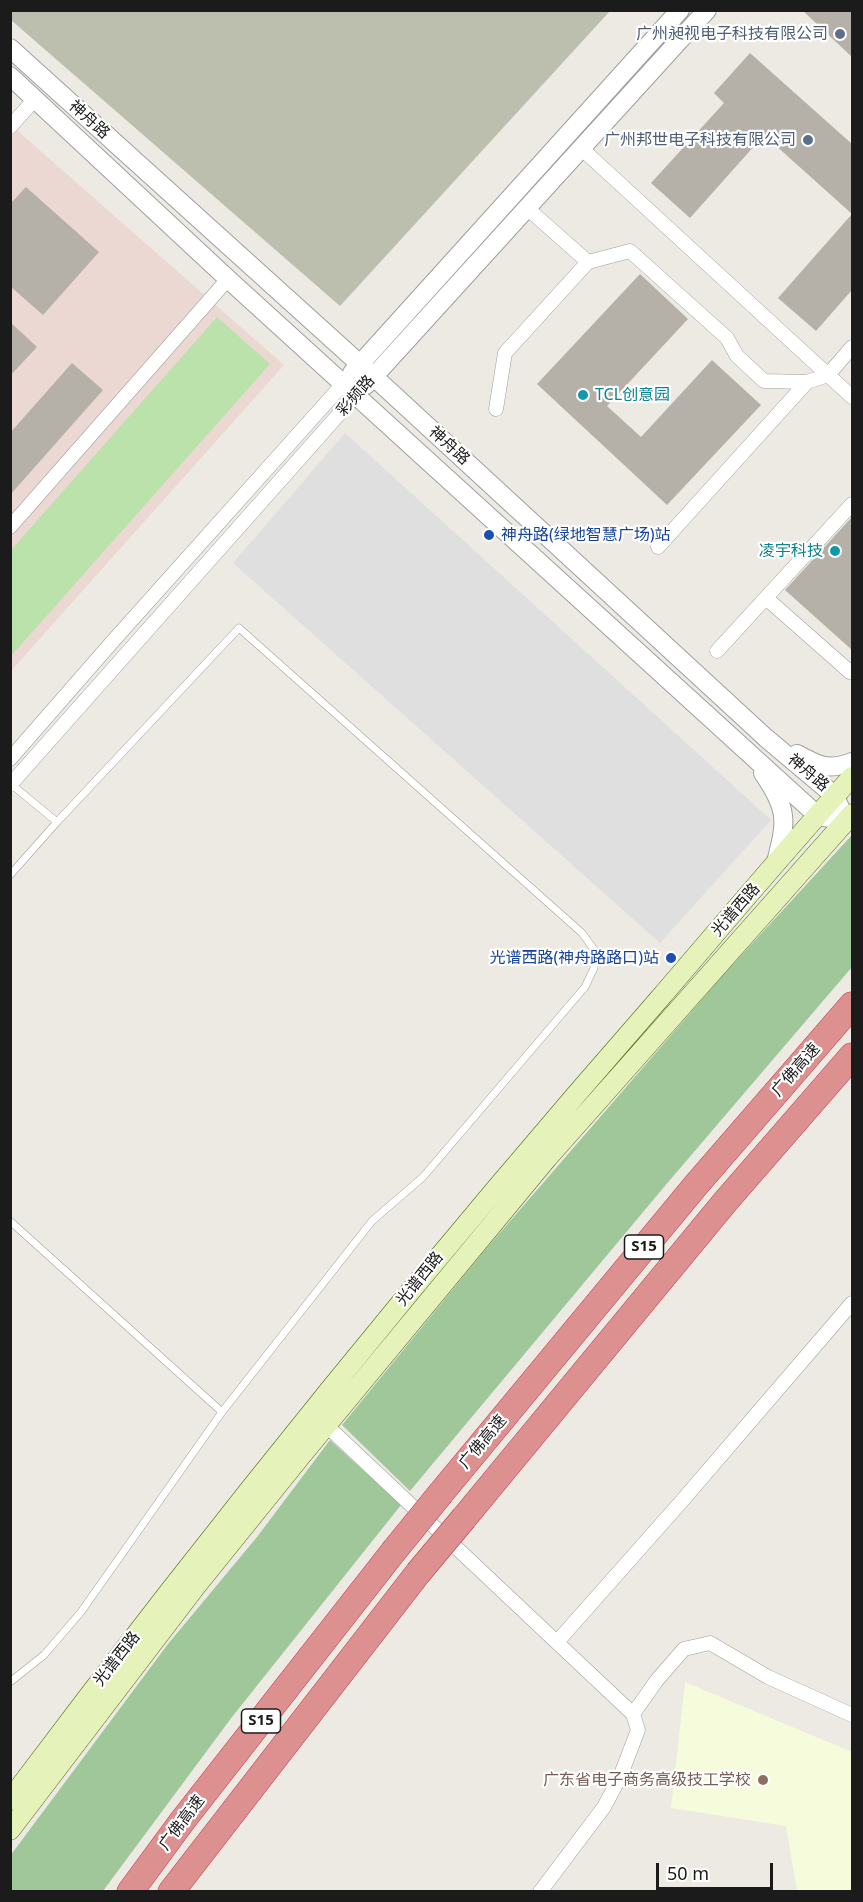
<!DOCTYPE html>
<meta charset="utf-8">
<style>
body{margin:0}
#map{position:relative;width:863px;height:1902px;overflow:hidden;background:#eceae2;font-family:"Noto Sans",sans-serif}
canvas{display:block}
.frame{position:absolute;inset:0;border:12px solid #1b1b1b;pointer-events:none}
.scale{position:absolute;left:656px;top:1863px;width:117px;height:27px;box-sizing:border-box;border:3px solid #1b1b1b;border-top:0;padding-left:8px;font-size:18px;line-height:21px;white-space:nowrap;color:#1b1b1b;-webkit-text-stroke:4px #fff;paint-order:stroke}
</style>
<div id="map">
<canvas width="863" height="1902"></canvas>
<div class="frame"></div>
<div class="scale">50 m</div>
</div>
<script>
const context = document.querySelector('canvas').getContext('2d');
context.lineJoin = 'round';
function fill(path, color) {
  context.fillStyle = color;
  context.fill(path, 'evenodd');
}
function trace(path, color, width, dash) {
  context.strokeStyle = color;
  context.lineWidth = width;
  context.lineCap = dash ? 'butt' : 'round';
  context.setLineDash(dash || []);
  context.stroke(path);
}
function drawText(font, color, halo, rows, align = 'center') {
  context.font = font + ' "Noto Sans","Noto Sans SC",sans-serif';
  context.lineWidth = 4.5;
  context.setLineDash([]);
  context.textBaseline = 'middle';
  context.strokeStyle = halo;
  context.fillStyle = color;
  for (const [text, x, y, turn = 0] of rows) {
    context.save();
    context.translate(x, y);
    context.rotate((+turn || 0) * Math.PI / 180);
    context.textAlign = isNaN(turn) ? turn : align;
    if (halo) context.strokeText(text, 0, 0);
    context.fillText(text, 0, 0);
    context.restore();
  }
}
fill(new Path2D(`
 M 11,125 L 284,365 L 11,671 Z`), '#ecd8d2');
fill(new Path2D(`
 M 685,1682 L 852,1752 L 852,1891 L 797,1891 L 786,1826 L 671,1808 Z`), '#f5fbdb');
fill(new Path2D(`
 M 11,10 L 610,10 L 610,11 L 340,306 L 11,20 Z`), '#bcbfae');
fill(new Path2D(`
 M 217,317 L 270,364 L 11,656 L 11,550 Z`), '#bce2ac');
fill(new Path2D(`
 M 852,835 L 852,967 L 664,1187 L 410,1491 L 342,1425 L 485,1250 L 724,974 Z
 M 330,1440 L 401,1505 L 232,1717 L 103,1891 L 11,1891 L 10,1856 L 168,1644 L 257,1537 Z`), '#9fc79a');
fill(new Path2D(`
 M 345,433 L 771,820 L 660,943 L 233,563 Z`), '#dfdfdf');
fill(new Path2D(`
 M 802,10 L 852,10 L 852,57 Z
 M 750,53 L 852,144 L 852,214 L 764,135 L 690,218 L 651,183 L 724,103 L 714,93 Z
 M 26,187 L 99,252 L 43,315 L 10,286 L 10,204 Z
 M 852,214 L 852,290 L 816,331 L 778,298 Z
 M 640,274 L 688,319 L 607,406 L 641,437 L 712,360 L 761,405 L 667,505 L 537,384 Z
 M 10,322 L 37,347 L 10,376 Z
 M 72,363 L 103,390 L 10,495 L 10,433 Z
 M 852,517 L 852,650 L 785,590 Z`), '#b5b0a8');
const service = new Path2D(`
 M 11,784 L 57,822
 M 10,875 L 57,822 L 239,628 L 582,933 L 595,951 L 594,968 L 585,987 L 423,1177 L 372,1221 L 222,1412 L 81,1612 L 44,1655 L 10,1682
 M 10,1221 L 222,1412`);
const minor = new Path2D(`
 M 10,127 L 35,99
 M 581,148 L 852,397
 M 527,208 L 588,262
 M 807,382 L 828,375 L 852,347
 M 496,409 L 505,353 L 588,262 L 630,251 L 727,338 L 737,356 L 764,381 L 807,382 L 658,547
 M 10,527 L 228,279
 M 766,598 L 850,672 L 852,670
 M 717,651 L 852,504
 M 10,759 L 113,641 L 343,384
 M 10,785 L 356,395
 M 326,1425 L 633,1714
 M 557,1642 L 681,1502 L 852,1303
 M 540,1892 L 604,1807 L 620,1777 L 638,1730 L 633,1714 L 657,1680 L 684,1649 L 710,1643 L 768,1677 L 852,1715`);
const tertiary = new Path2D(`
 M 10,48 L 373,376 L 766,738 L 835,796 L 846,821
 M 10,76 L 228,279 L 818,816 L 846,821
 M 352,373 L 680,10
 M 366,385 L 707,10
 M 797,754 C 819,766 828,771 852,762
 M 763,773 C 788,809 787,821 776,862`);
const secondary = new Path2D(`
 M 10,1800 C 217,1524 433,1257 660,998 C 724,924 786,849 852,777
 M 10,1830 L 196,1586 L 300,1457 L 548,1157 L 852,814`);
const motorway = new Path2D(`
 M 441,1493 L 696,1185 L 852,1005
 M 464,1518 L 725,1202 L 852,1056
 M 130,1892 L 183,1820 L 393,1552
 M 171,1892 L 418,1573`);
trace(service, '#9f9f9f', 8);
trace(minor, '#9f9f9f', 15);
trace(tertiary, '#9f9f9f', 20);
trace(secondary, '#4c660f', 21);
trace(motorway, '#c5344a', 27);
trace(service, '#fff', 7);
trace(minor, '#fff', 14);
trace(tertiary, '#fff', 18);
trace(secondary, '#e5f2b9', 20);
trace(motorway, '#dd9090', 26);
const motorwayBridge = new Path2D(`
 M 393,1552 L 441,1493
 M 418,1573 L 464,1518`);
trace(motorwayBridge, '#c5344a', 27, []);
trace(motorwayBridge, '#dd9090', 26);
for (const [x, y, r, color] of [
 [840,34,6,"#5c6f8a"],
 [808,140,6,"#5c6f8a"],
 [583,395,6,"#0f9aa8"],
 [489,535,6,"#1a4fb4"],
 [835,551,6,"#0f9aa8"],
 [671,958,6,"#1a4fb4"],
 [763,1780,6,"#8d6e63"]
]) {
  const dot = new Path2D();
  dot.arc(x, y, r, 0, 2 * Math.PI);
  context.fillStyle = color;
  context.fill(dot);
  trace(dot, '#fff', 2);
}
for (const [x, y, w] of [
 [644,1247,39],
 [261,1721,39]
]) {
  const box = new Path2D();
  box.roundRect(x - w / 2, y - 12, w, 24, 4.5);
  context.fillStyle = '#fff';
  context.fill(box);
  trace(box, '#1b1b1b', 1.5);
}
drawText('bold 15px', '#1b1b1b', null, [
 ["S15",644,1247],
 ["S15",261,1721]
]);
drawText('16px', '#4e5e75', '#fff', [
 ["广州昶视电子科技有限公司",828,34],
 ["广州邦世电子科技有限公司",796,140]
], 'right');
drawText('16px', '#1b1b1b', '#fff', [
 ["神舟路",89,120,42],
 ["彩频路",356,396,-49],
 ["神舟路",449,446,42],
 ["神舟路",808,773,40],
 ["光谱西路",736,910,-49],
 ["广佛高速",796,1070,-49],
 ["光谱西路",420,1279,-51],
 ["广佛高速",483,1442,-50],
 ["光谱西路",117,1659,-52],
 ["广佛高速",182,1823,-53]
]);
drawText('16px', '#0d838f', '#fff', [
 ["TCL创意园",595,395],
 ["凌宇科技",823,551,"right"]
], 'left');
drawText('16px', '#164399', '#fff', [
 ["神舟路(绿地智慧广场)站",501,535],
 ["光谱西路(神舟路路口)站",659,958,"right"]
], 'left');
drawText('16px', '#785e54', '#fff', [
 ["广东省电子商务高级技工学校",751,1780]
], 'right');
</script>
